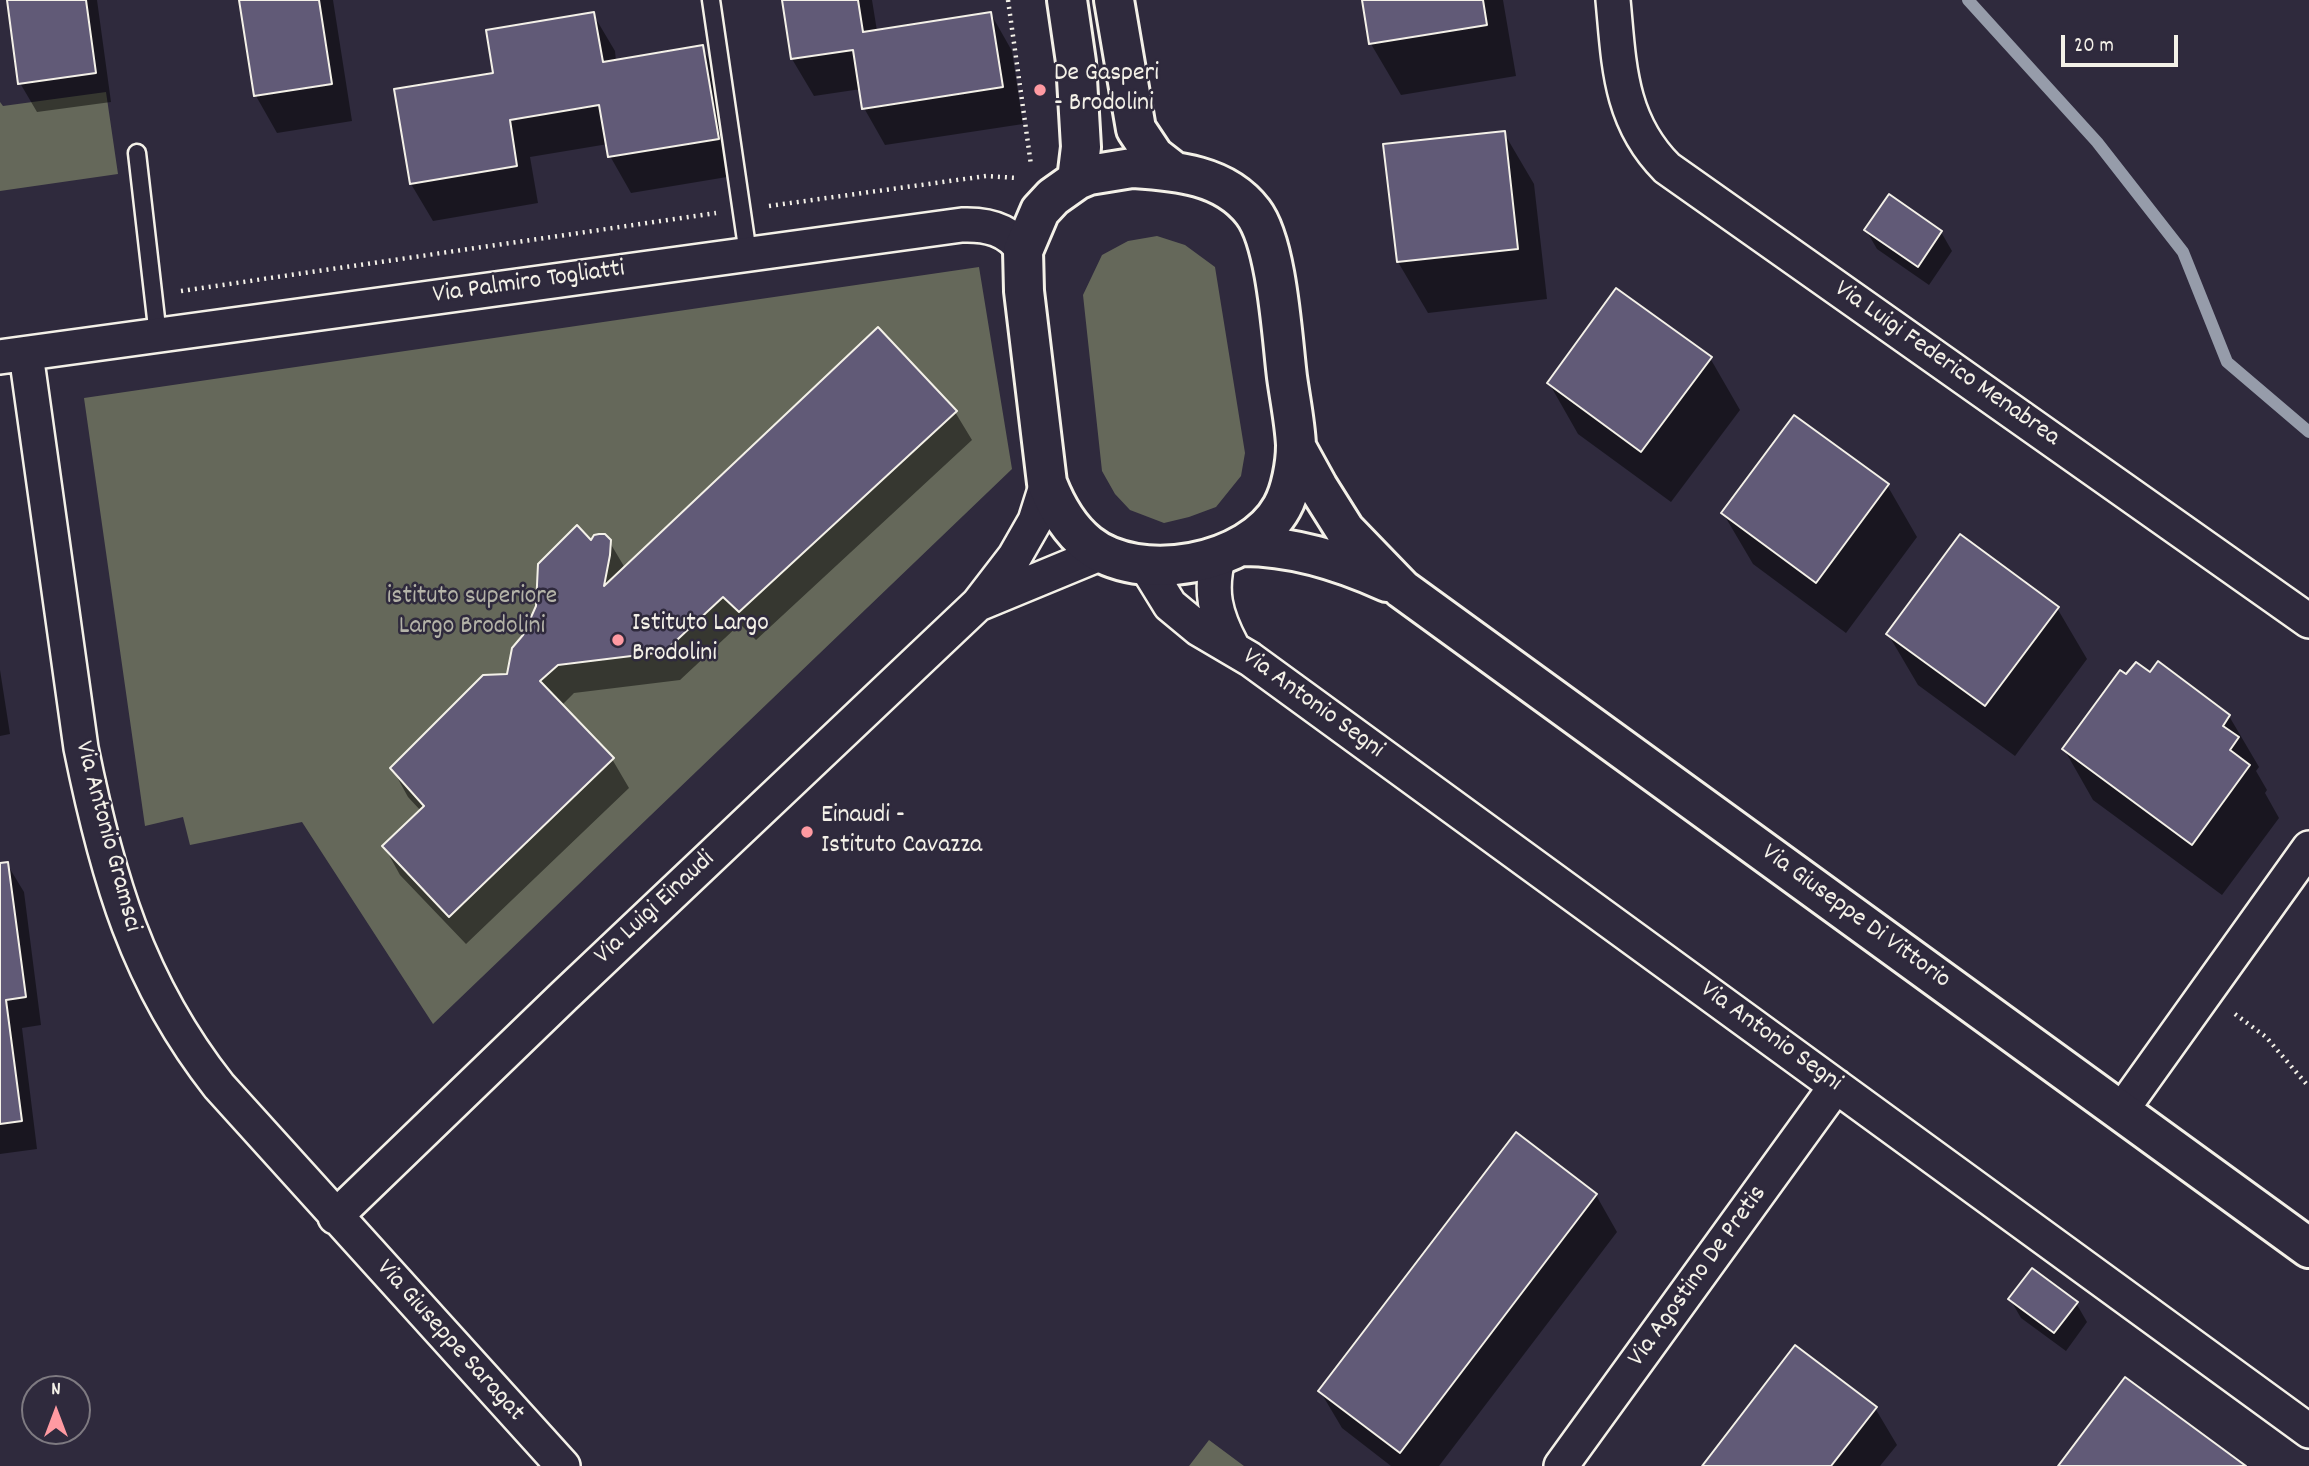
<!DOCTYPE html>
<style>
body{margin:0}
#map{position:relative;width:2309px;height:1466px;overflow:hidden;background:#2f2a3d;font-family:Dekko,sans-serif}
canvas{display:block}
.north{position:absolute;left:21px;top:1375px;width:70px;height:70px;box-sizing:border-box;background:#2f2a3d;border:2px solid #7e7a81;border-radius:50%;rotate:0deg;font-size:19px;font-weight:700;line-height:28px;text-align:center;color:#f4f1e8}
.north::after{content:'';display:block;margin:auto;width:24px;height:32px;background:#ff9aa2;clip-path:polygon(50% 0,100% 100%,50% 72%,0 100%)}
.scale{position:absolute;left:2061px;top:35px;width:117px;height:32px;box-sizing:border-box;border:4px solid #f4f1e8;border-top:0;padding-left:9px;font-size:21px;line-height:24px;white-space:nowrap;color:#f4f1e8;-webkit-text-stroke:5px #2f2a3d;paint-order:stroke}
</style>
<div id="map">
<canvas width="2309" height="1466"></canvas>
<div class="north">N</div>
<div class="scale">20 m</div>
</div>
<script>
const context = document.querySelector('canvas').getContext('2d');
context.lineJoin = 'round';
function fill(path, color) {
  context.fillStyle = color;
  context.fill(path, 'evenodd');
}
function trace(path, color, width, dash) {
  context.strokeStyle = color;
  context.lineWidth = width;
  context.lineCap = dash ? 'butt' : 'round';
  context.setLineDash(dash || []);
  context.stroke(path);
}
function drawText(font, color, halo, rows, align = 'center') {
  context.font = font + ' Dekko,sans-serif';
  context.lineWidth = 5;
  context.setLineDash([]);
  context.textBaseline = 'middle';
  context.strokeStyle = halo;
  context.fillStyle = color;
  for (const [text, x, y, turn = 0] of rows) {
    context.save();
    context.translate(x, y);
    context.rotate((+turn || 0) * Math.PI / 180);
    context.textAlign = isNaN(turn) ? turn : align;
    if (halo) context.strokeText(text, 0, 0);
    context.fillText(text, 0, 0);
    context.restore();
  }
}
fill(new Path2D(`
 M 106,92 L 118,174 L 0,191 L 0,102 L 3,106 Z
 M 1157,236 L 1185,245 L 1215,267 L 1245,453 L 1241,476 L 1216,507 L 1189,517 L 1164,523 L 1130,510 L 1115,494 L 1102,471 L 1083,295 L 1102,255 L 1128,241 Z
 M 979,267 L 1012,469 L 433,1024 L 302,822 L 190,845 L 183,817 L 145,826 L 84,398 Z
 M 1209,1440 L 1244,1466 L 1189,1466 Z`), '#65685a');
fill(new Path2D(`
 M 9,0 L 97,0 L 111,102 L 37,112 L 20,83 Z
 M 241,0 L 333,0 L 352,121 L 277,133 L 256,96 Z
 M 783,0 L 872,0 L 877,31 L 991,14 L 1012,51 L 1023,124 L 885,145 L 864,108 L 861,89 L 814,96 L 792,59 Z
 M 1364,0 L 1503,0 L 1516,76 L 1401,95 L 1371,44 Z
 M 593,14 L 615,51 L 616,61 L 702,47 L 723,84 L 739,175 L 631,193 L 610,156 L 608,144 L 530,157 L 538,203 L 433,221 L 411,184 Z
 M 1504,133 L 1534,184 L 1547,299 L 1428,313 L 1398,262 Z
 M 1866,230 L 1941,232 L 1952,251 L 1929,285 L 1877,249 Z
 M 1710,358 L 1740,410 L 1671,502 L 1578,434 L 1549,383 Z
 M 955,412 L 972,440 L 756,640 L 740,624 L 680,680 L 574,693 L 561,706 L 612,759 L 629,788 L 466,944 L 400,875 L 384,846 L 421,811 L 408,797 L 392,768 L 509,675 L 591,542 L 609,541 L 625,568 Z
 M 1887,485 L 1917,537 L 1846,633 L 1753,564 L 1723,513 Z
 M 2057,608 L 2087,659 L 2015,756 L 1918,685 L 1888,634 Z
 M 0,670 L 10,734 L 0,736 Z
 M 2229,716 L 2259,767 L 2256,771 L 2267,790 L 2265,793 L 2279,818 L 2222,895 L 2093,800 L 2064,749 Z
 M 7,864 L 24,892 L 41,1025 L 22,1028 L 37,1149 L 0,1154 L 0,865 Z
 M 1596,1195 L 1617,1232 L 1439,1466 L 1391,1466 L 1342,1428 L 1320,1391 Z
 M 2010,1299 L 2076,1303 L 2087,1322 L 2066,1351 L 2021,1318 Z
 M 1875,1408 L 1897,1445 L 1880,1466 L 1704,1466 Z`), '#0007');
trace(new Path2D(`
 M 1968,0 L 2097,142 L 2183,252 L 2227,362 L 2309,432`), '#969caa', 12);
const building = new Path2D(`
 M 7,0 L 86,0 L 96,73 L 18,84 Z
 M 239,0 L 319,0 L 332,84 L 254,96 Z
 M 782,0 L 858,0 L 863,32 L 991,12 L 1003,87 L 862,109 L 853,50 L 791,59 Z
 M 1362,0 L 1483,0 L 1487,25 L 1369,44 Z
 M 594,12 L 603,62 L 703,45 L 719,139 L 608,157 L 599,105 L 510,120 L 517,166 L 410,184 L 394,89 L 493,73 L 486,30 Z
 M 1505,131 L 1518,249 L 1397,262 L 1383,144 Z
 M 1889,194 L 1942,231 L 1918,267 L 1864,230 Z
 M 1616,288 L 1712,357 L 1641,452 L 1547,383 Z
 M 878,327 L 957,411 L 739,612 L 723,597 L 664,652 L 558,665 L 540,681 L 614,758 L 449,917 L 382,846 L 424,806 L 390,768 L 483,675 L 507,674 L 512,648 L 523,635 L 536,606 L 538,564 L 577,525 L 591,540 L 594,535 L 599,534 L 605,534 L 611,540 L 610,555 L 604,586 Z
 M 1794,415 L 1889,484 L 1816,583 L 1721,513 Z
 M 1960,534 L 2059,607 L 1985,706 L 1886,634 Z
 M 2158,661 L 2230,715 L 2223,726 L 2239,737 L 2230,750 L 2250,765 L 2192,845 L 2062,749 L 2120,670 L 2126,674 L 2136,662 L 2150,672 Z
 M 8,862 L 26,997 L 6,1000 L 22,1121 L 0,1124 L 0,863 Z
 M 1516,1132 L 1597,1194 L 1400,1453 L 1318,1391 Z
 M 2032,1268 L 2078,1302 L 2054,1333 L 2008,1299 Z
 M 1795,1345 L 1877,1407 L 1831,1466 L 1702,1466 Z
 M 2125,1377 L 2246,1466 L 2058,1466 Z`);
fill(building, '#615a77');
trace(building, '#f4f1e8', 2);
const lane = new Path2D(`
 M 711,0 L 748,254
 M 137,153 L 158,336`);
const street = new Path2D(`
 M 1613,0 C 1619,63 1619,120 1667,168 L 2309,621
 M 26,354 L 81,748 C 107,876 137,982 219,1086 L 563,1466
 M 0,357 L 962,225 C 986,224 1009,229 1023,251
 M 1219,555 C 1209,591 1215,614 1232,646
 M 1146,566 L 1170,605 L 1199,629 L 1250,659 L 2309,1431
 M 981,603 L 1102,553
 M 2121,1111 L 2309,848
 M 335,1217 L 564,996 L 978,604 L 1015,556 L 1035,521 L 1047,483
 M 1561,1466 L 1836,1086`);
const secondary = new Path2D(`
 M 1067,0 L 1076,62 L 1081,147 L 1077,180
 M 1114,0 L 1136,129 L 1154,156 L 1172,170
 M 1132,168 C 1175,171 1224,174 1253,212 C 1277,243 1282,336 1287,377 C 1290,399 1295,423 1296,445 C 1296,464 1291,491 1282,507 C 1250,565 1139,585 1088,544 C 1068,528 1056,506 1047,483 L 1024,291 L 1023,251 L 1040,211 L 1053,197 L 1077,180 L 1089,175 Z
 M 1296,447 L 1318,487 L 1345,530 L 1402,589 L 2309,1248
 M 1243,546 C 1294,546 1341,561 1387,582`);
trace(lane, '#f4f1e8', 21);
trace(street, '#f4f1e8', 38);
trace(secondary, '#f4f1e8', 44);
trace(new Path2D(`
 M 1008,0 L 1031,165
 M 769,206 L 986,176 L 1017,178
 M 181,291 L 716,213
 M 2235,1014 L 2266,1037 L 2309,1087`), '#f4f1e8', 4.5, [2, 5]);
trace(lane, '#2f2a3d', 16);
trace(street, '#2f2a3d', 33);
trace(secondary, '#2f2a3d', 38);
for (const [x, y, r, color] of [
 [1040,90,7,"#ff9aa2"],
 [618,640,7,"#ff9aa2"],
 [807,832,7,"#ff9aa2"]
]) {
  const dot = new Path2D();
  dot.arc(x, y, r, 0, 2 * Math.PI);
  context.fillStyle = color;
  context.fill(dot);
  trace(dot, '#2f2a3d', 2.5);
}
drawText('26px', '#f4f1e8', '#2f2a3d', [
 ["De Gasperi",1054,75],
 ["- Brodolini",1054,105],
 ["Istituto Largo",632,625],
 ["Brodolini",632,655],
 ["Einaudi -",821,817],
 ["Istituto Cavazza",821,847]
], 'left');
drawText('26px', '#f4f1e8', '#2f2a3d', [
 ["Via Palmiro Togliatti",529,284,-8],
 ["Via Luigi Federico Menabrea",1946,365,35],
 ["Via Antonio Segni",1312,705,36],
 ["Via Antonio Gramsci",106,837,75],
 ["Via Luigi Einaudi",656,909,-43],
 ["Via Giuseppe Di Vittorio",1855,918,36],
 ["Via Antonio Segni",1770,1038,36],
 ["Via Agostino De Pretis",1699,1277,-54],
 ["Via Giuseppe Saragat",449,1342,48]
]);
drawText('26px', '#b4b3a8', '#2f2a3d', [
 ["istituto superiore",472,598],
 ["Largo Brodolini",472,628]
]);
</script>
